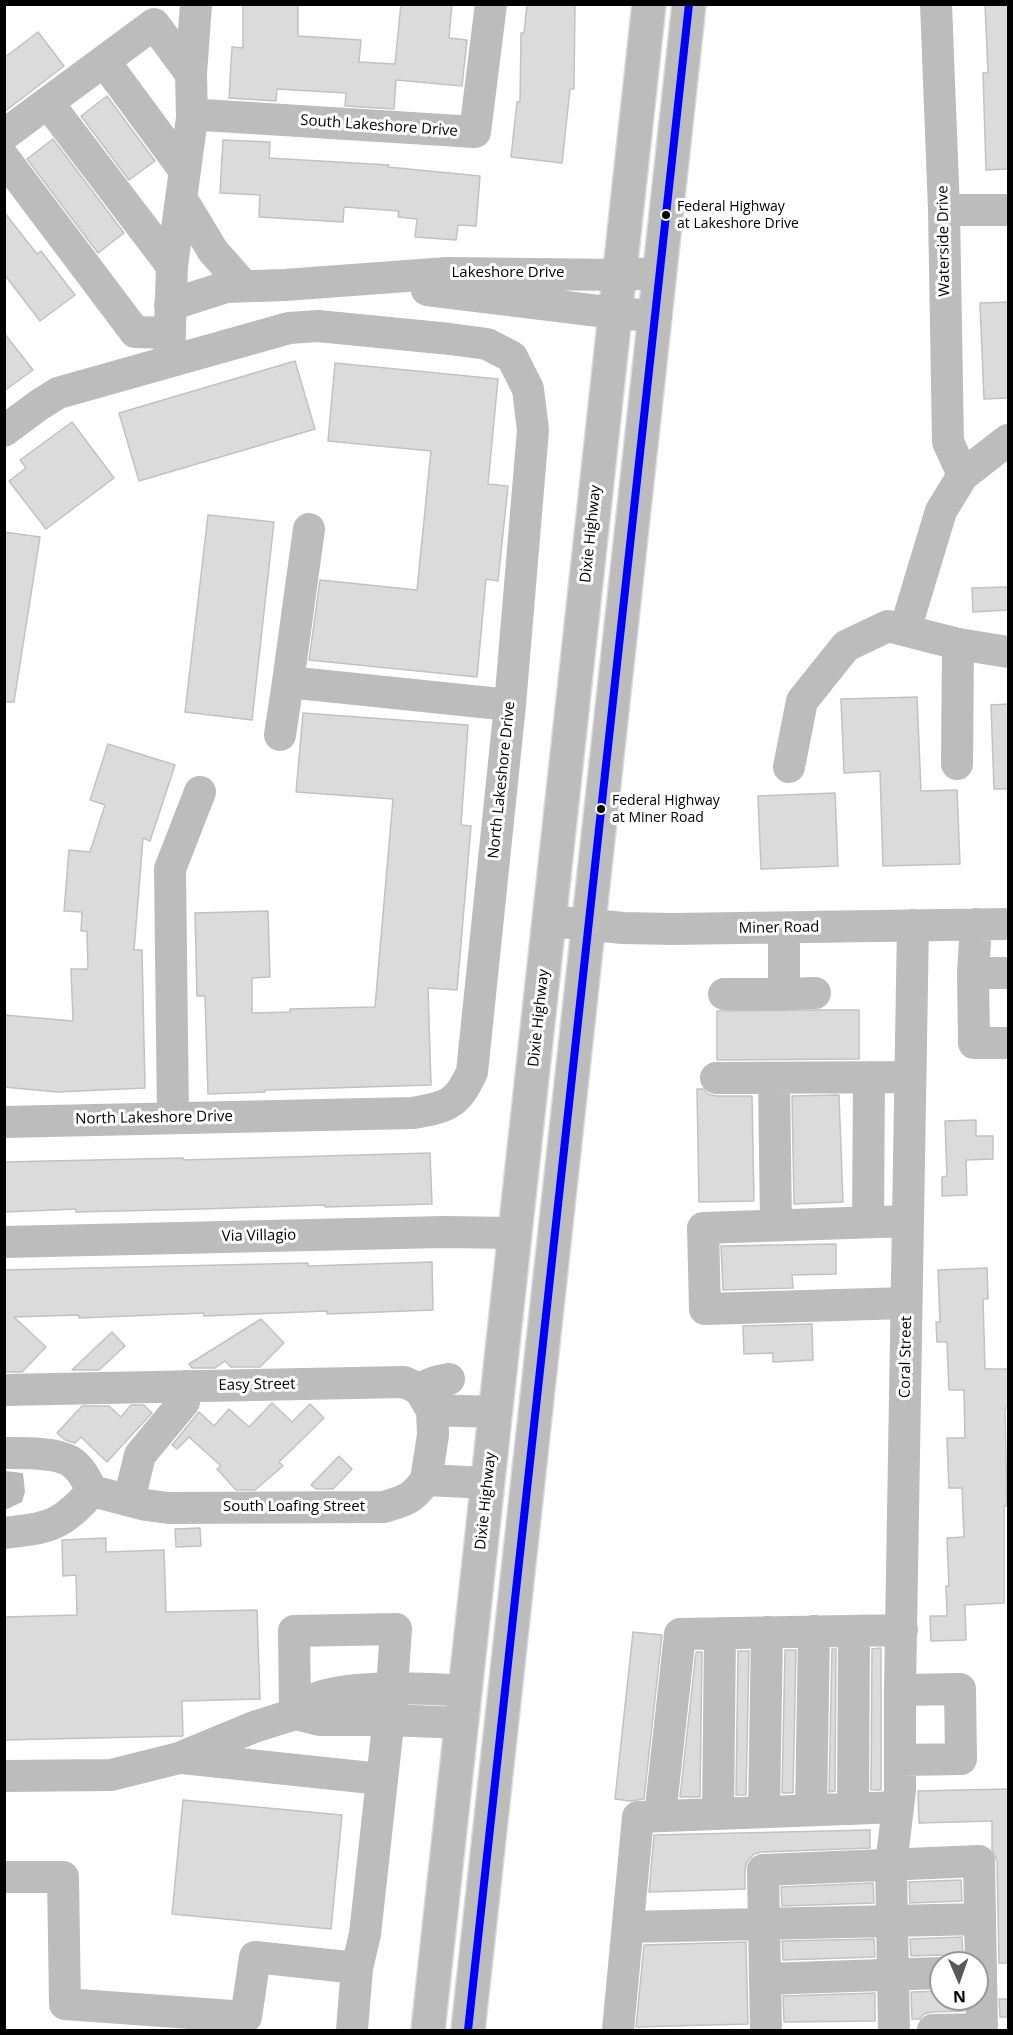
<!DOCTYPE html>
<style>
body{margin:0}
#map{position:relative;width:1013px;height:2035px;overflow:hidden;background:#fff;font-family:"Open Sans",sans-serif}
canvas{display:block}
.frame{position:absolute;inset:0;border:6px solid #000;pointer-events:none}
.north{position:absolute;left:929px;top:1951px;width:60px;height:60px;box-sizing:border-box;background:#fff;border:2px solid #999;border-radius:50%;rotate:178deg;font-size:16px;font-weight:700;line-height:24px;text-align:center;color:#000}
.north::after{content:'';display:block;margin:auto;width:21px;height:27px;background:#595959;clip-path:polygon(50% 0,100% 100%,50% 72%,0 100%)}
</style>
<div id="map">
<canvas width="1013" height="2035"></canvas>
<div class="frame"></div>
<div class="north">N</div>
</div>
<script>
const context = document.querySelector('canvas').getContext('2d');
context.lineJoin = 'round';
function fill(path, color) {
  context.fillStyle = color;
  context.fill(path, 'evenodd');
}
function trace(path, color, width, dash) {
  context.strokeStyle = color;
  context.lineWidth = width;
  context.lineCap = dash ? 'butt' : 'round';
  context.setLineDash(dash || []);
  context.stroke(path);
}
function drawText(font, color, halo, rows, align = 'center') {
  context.font = font + ' "Open Sans",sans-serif';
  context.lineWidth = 6;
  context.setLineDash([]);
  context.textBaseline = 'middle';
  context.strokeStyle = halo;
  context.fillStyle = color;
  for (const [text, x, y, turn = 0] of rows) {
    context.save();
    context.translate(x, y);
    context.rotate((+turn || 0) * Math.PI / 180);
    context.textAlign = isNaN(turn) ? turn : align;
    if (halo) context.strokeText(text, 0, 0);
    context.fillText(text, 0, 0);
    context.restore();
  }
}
fill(new Path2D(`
 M 5,1471 L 23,1473 L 25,1492 L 22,1502 L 5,1510 Z`), '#b9b9b9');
const building = new Path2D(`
 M 243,4 L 298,4 L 298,36 L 361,40 L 359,62 L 395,64 L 401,4 L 452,4 L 449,38 L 467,40 L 462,86 L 396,80 L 394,109 L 345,106 L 346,93 L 277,89 L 276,101 L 229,98 L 232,47 L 243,48 Z
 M 527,4 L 575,4 L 574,89 L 570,89 L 562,163 L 511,157 L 517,102 L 520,102 L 521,33 L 524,33 Z
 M 985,4 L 1008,4 L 1008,169 L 986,170 L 983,73 L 988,73 Z
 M 38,32 L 64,66 L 4,112 L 4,58 Z
 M 107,96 L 155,161 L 129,180 L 81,116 Z
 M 53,139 L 124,233 L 98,253 L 27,159 Z
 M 223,140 L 270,142 L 269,158 L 389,165 L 388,167 L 480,176 L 476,226 L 458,225 L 456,240 L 415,237 L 417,219 L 398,217 L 399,211 L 344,207 L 343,222 L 259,217 L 260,195 L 220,193 Z
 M 4,212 L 37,254 L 41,251 L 75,295 L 40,321 L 4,274 Z
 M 1008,302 L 1008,398 L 984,399 L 980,303 Z
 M 4,333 L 33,370 L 4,391 Z
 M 295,361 L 315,429 L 139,481 L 119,413 Z
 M 335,363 L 498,379 L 488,484 L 508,486 L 498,581 L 486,579 L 477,677 L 309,660 L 320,580 L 417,590 L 431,451 L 328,441 Z
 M 72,422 L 114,478 L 46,529 L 9,481 L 26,468 L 20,460 Z
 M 208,515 L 274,522 L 252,720 L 185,712 Z
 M 4,532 L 40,537 L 14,702 L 4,702 Z
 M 1008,587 L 1008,610 L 973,612 L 972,588 Z
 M 917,697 L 921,791 L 957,790 L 960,864 L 883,866 L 880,771 L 844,773 L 841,699 Z
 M 1008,704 L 1008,789 L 994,789 L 991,705 Z
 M 303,713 L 468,725 L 461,825 L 471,826 L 457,990 L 428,988 L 431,1085 L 265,1090 L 265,1092 L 208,1094 L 205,996 L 197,996 L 195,913 L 268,911 L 270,977 L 252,978 L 252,1013 L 290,1012 L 290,1009 L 375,1007 L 393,799 L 296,792 Z
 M 108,744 L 175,765 L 150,841 L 143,838 L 134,950 L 142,950 L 145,1088 L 57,1092 L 4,1087 L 4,1015 L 73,1021 L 71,969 L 88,969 L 87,931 L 81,931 L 82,912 L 64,911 L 69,850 L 90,852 L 105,805 L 90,800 Z
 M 835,793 L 838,866 L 761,869 L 758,796 Z
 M 818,1010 L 859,1010 L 859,1059 L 717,1060 L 717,1011 Z
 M 697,1089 L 703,1089 L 708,1094 L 716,1096 L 752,1096 L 754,1201 L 699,1202 Z
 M 839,1095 L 843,1202 L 794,1204 L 792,1096 Z
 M 976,1120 L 976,1136 L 993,1136 L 993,1159 L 966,1160 L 967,1195 L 942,1196 L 942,1177 L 947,1176 L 945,1121 Z
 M 430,1153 L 432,1204 L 325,1207 L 325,1205 L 202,1209 L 76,1212 L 76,1209 L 4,1212 L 4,1162 L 183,1158 L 183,1160 Z
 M 836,1244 L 836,1274 L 792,1275 L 793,1288 L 723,1290 L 721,1246 Z
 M 432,1262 L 433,1310 L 327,1314 L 327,1311 L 204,1316 L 204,1313 L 79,1318 L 79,1315 L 14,1317 L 46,1347 L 22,1372 L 4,1372 L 4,1270 L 308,1263 L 308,1266 Z
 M 987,1268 L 988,1299 L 983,1299 L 985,1369 L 1008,1369 L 1008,1408 L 1005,1408 L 1007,1506 L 1004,1506 L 1004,1603 L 965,1605 L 966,1640 L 931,1641 L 930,1616 L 947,1616 L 946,1586 L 949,1586 L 947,1538 L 964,1537 L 962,1488 L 949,1488 L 947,1438 L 965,1438 L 964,1390 L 949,1390 L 947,1342 L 937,1342 L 936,1322 L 940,1322 L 938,1270 Z
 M 261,1319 L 284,1343 L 260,1367 L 231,1367 L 225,1361 L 215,1368 L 192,1368 L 189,1364 Z
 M 812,1324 L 813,1360 L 773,1362 L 773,1353 L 744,1354 L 743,1326 Z
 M 112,1332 L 125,1346 L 99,1370 L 72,1370 Z
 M 272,1403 L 292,1422 L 310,1404 L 324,1418 L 279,1462 L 283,1466 L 255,1490 L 236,1490 L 217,1469 L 221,1466 L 189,1437 L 177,1449 L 172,1445 L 199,1412 L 214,1426 L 229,1409 L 249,1427 Z
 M 131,1405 L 144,1405 L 152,1413 L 107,1462 L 81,1437 L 75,1443 L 65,1440 L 57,1433 L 82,1406 L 109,1406 L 121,1417 Z
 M 339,1456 L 352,1469 L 333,1489 L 316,1489 L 311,1485 Z
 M 200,1528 L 201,1546 L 176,1547 L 175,1529 Z
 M 106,1538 L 106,1552 L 164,1550 L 166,1612 L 257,1610 L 260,1699 L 182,1701 L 183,1736 L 4,1740 L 4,1617 L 77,1615 L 76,1575 L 63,1576 L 62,1540 Z
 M 633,1632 L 662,1635 L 644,1799 L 630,1801 L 615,1799 Z
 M 881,1648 L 881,1790 L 871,1790 L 872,1649 Z
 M 832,1649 L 836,1649 L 835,1791 L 829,1792 Z
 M 785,1650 L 796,1650 L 793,1793 L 782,1793 Z
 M 738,1651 L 749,1651 L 746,1795 L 736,1795 Z
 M 696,1652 L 702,1652 L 700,1797 L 680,1797 Z
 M 1008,1789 L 1008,1963 L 999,1963 L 997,1861 L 992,1850 L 992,1821 L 919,1823 L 918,1791 Z
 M 183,1800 L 342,1815 L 331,1929 L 172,1914 Z
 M 870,1830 L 870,1848 L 762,1852 L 754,1854 L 747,1862 L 745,1870 L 745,1889 L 649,1892 L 654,1835 Z
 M 961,1880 L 962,1901 L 910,1903 L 909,1882 Z
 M 873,1883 L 874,1903 L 782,1906 L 781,1887 Z
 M 962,1937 L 963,1963 L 956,1963 L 950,1957 L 941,1955 L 911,1956 L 910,1939 Z
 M 874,1939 L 875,1957 L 783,1960 L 782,1941 Z
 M 746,1942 L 748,2024 L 636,2027 L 644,1945 Z
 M 941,1991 L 941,1999 L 963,1999 L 964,2011 L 932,2012 L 924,2014 L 920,2019 L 912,2019 L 911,1992 Z
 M 875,1993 L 875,2021 L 784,2022 L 783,1996 Z
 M 999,1999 L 1008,1999 L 1008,2017 L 1000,2017 Z`);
fill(building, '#dbdbdb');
trace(building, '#c2c2c2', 1.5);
const major = new Path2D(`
 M 428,2030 L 649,4
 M 468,2030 L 689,4`);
trace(major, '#dbdbdb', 36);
trace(new Path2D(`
 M 936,4 L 944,210 L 948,442 L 963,475
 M 104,61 L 185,171
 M 48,103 L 172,266
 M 192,118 L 203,115 L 475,132 L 491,4
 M 4,135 L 154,24 L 191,74
 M 4,158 L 135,332 L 170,333
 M 181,198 L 213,251 L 244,286
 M 944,210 L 1008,210
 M 427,290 L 615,313 L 656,316
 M 170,305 L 226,287 L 285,285 L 447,273 L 619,275 L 660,273
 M 169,360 L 172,266 L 192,118 L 191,74 L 196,4
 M 4,431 L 39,405 L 58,393 L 289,328 L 318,326 L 450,339 L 487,344 L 512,357 L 528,389 L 533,430 L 510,705 L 472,1072 C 457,1105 447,1107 413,1113 L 4,1122
 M 905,630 L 941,511 L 963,475 L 1008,440
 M 288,682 L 309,529
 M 280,735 L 288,682 L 510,705
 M 957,764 L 958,644
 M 789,767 L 802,701 L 846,646 L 888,626 L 958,644 L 1008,652
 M 550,921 L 623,928 L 673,929 L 1008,924
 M 976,924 L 973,973 L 974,1043 L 1008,1043
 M 973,973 L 1008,973
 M 724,994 L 784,994 L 784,929
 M 784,994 L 815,993
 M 716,1078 L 909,1077
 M 774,1078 L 776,1225
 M 173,1117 L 170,869 L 200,792
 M 868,1222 L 869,1077
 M 4,1242 L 443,1232 L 514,1233
 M 906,1303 L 705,1309 L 703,1228 L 907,1221
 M 419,1389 L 435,1382 L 449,1379
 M 4,1390 L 404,1382 L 419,1389 L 432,1410 L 495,1412
 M 4,1453 C 21,1453 55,1452 70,1461 C 81,1468 86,1479 92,1491
 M 426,1480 L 433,1435 L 432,1410
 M 129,1500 L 140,1455 L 184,1402 L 186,1386
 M 4,1533 C 49,1528 62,1526 92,1491 L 146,1505 L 169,1508 L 384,1507 C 407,1500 412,1499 426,1480 L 488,1483
 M 900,1690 L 960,1689 L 961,1759 L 901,1760
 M 182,1758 L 381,1779
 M 4,1776 L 111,1775 L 179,1758 L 254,1727 L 295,1714 L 320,1720 L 388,1720 L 462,1723
 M 853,1809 L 854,1631
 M 811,1810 L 814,1631
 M 764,1812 L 767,1632
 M 718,1814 L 720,1633
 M 660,1816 L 680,1634 L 902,1630
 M 4,1877 L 63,1877 L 65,2004 L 246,2017 L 255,1957 L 357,1968 L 352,2030
 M 628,1927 L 980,1919
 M 357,1968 L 365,1934 L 392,1689 L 396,1629 L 294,1631 L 295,1714 C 303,1708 312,1699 322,1696 C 361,1685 424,1688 465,1691
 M 765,1979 L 941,1973
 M 618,2030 L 638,1817 L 898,1807
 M 766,2030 L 763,1870 L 979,1861 L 982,2030
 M 894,2030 L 891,1865 L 900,1790 L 900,1690 L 913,925
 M 933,2030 L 982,2029`), '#bcbcbc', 32);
trace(major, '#bcbcbc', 33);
trace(new Path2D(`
 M 468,2030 L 689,4`), '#00f', 8);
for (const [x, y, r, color] of [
 [666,215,5,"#000"],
 [601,809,5,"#000"]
]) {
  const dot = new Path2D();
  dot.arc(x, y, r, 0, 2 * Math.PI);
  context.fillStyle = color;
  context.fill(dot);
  trace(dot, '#fff', 2);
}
drawText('14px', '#000', '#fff', [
 ["Federal Highway",677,207],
 ["at Lakeshore Drive",677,224],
 ["Federal Highway",612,801],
 ["at Miner Road",612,818]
], 'left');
drawText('15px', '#000', '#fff', [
 ["South Lakeshore Drive",379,126,4],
 ["Waterside Drive",944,241,-91],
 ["Lakeshore Drive",508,273],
 ["Dixie Highway",591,534,-84],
 ["North Lakeshore Drive",502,780,-84],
 ["Miner Road",779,928,-1],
 ["Dixie Highway",539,1018,-84],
 ["North Lakeshore Drive",154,1118,-1],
 ["Via Villagio",259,1236,-1],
 ["Coral Street",906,1357,-89],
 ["Easy Street",257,1385,-1],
 ["Dixie Highway",486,1501,-84],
 ["South Loafing Street",294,1507]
]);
</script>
